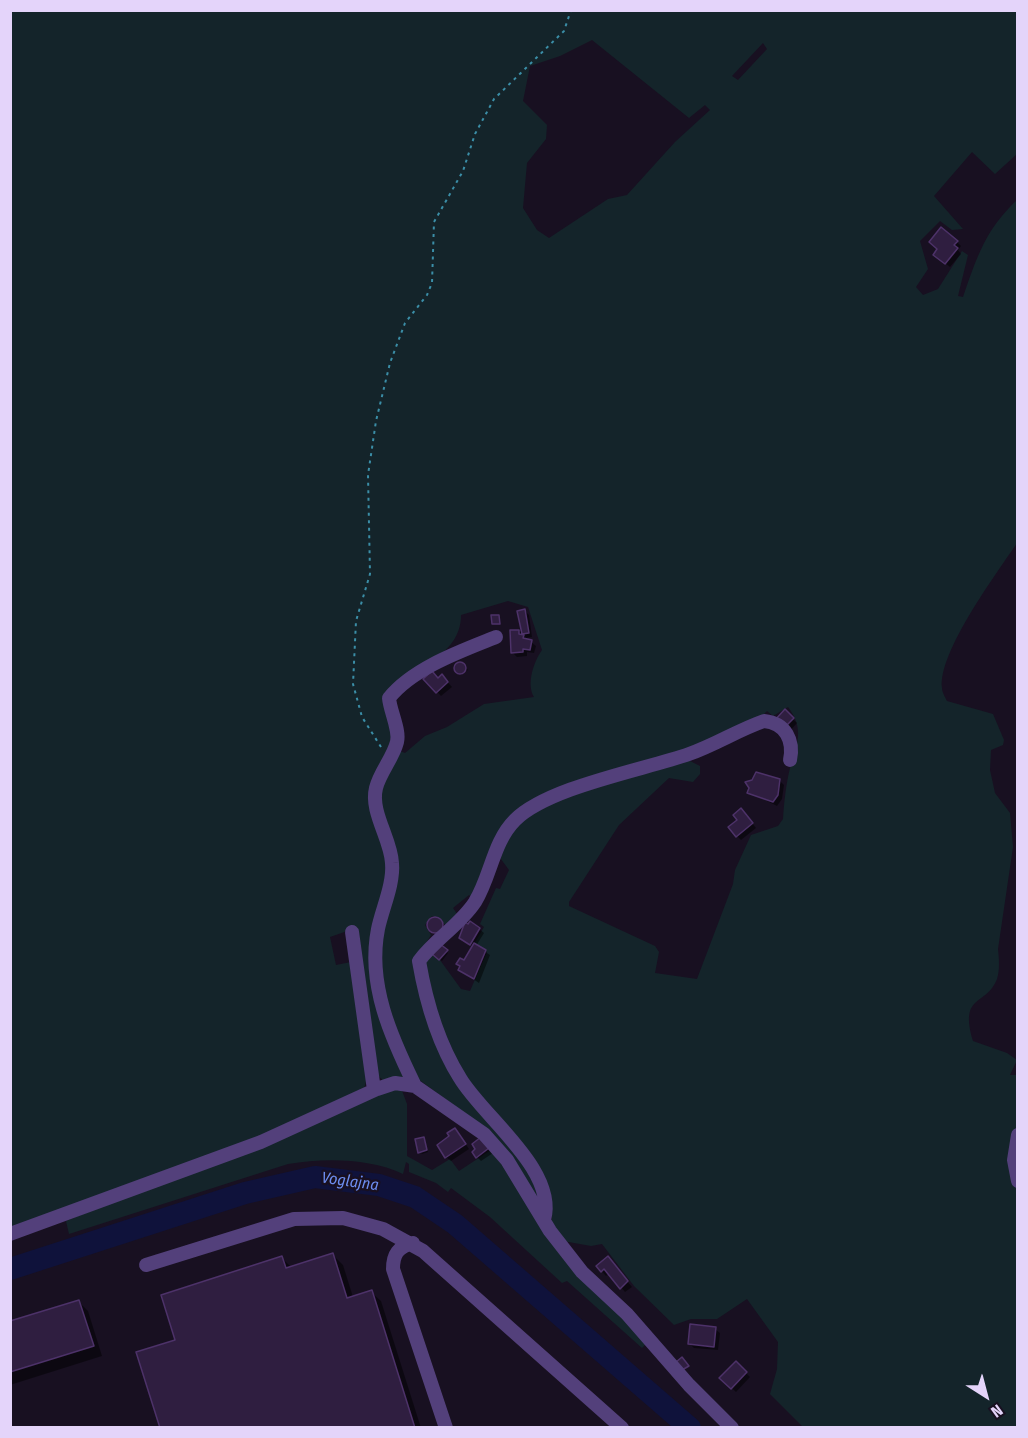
<!DOCTYPE html>
<style>
body{margin:0}
#map{position:relative;width:1028px;height:1438px;overflow:hidden;background:#181021;font-family:"Fira Sans Condensed",sans-serif}
canvas{display:block}
.frame{position:absolute;inset:0;border:12px solid #e4d4fa;pointer-events:none}
.north{position:absolute;left:956px;top:1366px;width:60px;height:60px;-webkit-text-stroke:4px #181021;paint-order:stroke;rotate:144deg;font-size:16px;font-weight:700;line-height:24px;text-align:center;color:#e4d4fa}
.north::after{content:'';display:block;margin:auto;width:21px;height:27px;background:#e4d4fa;clip-path:polygon(50% 0,100% 100%,50% 72%,0 100%)}
</style>
<div id="map">
<canvas width="1028" height="1438"></canvas>
<div class="frame"></div>
<div class="north">N</div>
</div>
<script>
const context = document.querySelector('canvas').getContext('2d');
context.lineJoin = 'round';
function fill(path, color) {
  context.fillStyle = color;
  context.fill(path, 'evenodd');
}
function trace(path, color, width, dash) {
  context.strokeStyle = color;
  context.lineWidth = width;
  context.lineCap = dash ? 'butt' : 'round';
  context.setLineDash(dash || []);
  context.stroke(path);
}
function drawText(font, color, halo, rows, align = 'center') {
  context.font = font + ' "Fira Sans Condensed",sans-serif';
  context.lineWidth = 4.5;
  context.setLineDash([]);
  context.textBaseline = 'middle';
  context.strokeStyle = halo;
  context.fillStyle = color;
  for (const [text, x, y, turn = 0] of rows) {
    context.save();
    context.translate(x, y);
    context.rotate((+turn || 0) * Math.PI / 180);
    context.textAlign = isNaN(turn) ? turn : align;
    if (halo) context.strokeText(text, 0, 0);
    context.fillText(text, 0, 0);
    context.restore();
  }
}
fill(new Path2D(`
 M 11,11 L 1017,11 L 1017,154 L 995,174 L 972,152 L 934,196 L 963,229 L 952,230 L 940,221 L 920,241 L 928,269 L 916,287 L 923,295 L 938,289 L 962,251 L 968,255 L 958,296 L 963,297 C 977,257 985,230 1017,200 L 1017,543 C 997,573 938,652 942,688 C 942,692 945,697 947,701 L 993,714 L 1004,740 L 1003,745 L 991,750 L 990,770 L 995,793 L 1010,813 L 1013,847 L 998,949 C 999,958 1000,970 997,979 C 986,1007 959,993 973,1041 L 1007,1053 L 1017,1060 L 1010,1075 L 1018,1075 L 1017,1125 L 1013,1136 L 1011,1159 L 1018,1192 L 1017,1427 L 803,1427 L 770,1394 L 777,1369 L 778,1342 L 747,1299 L 717,1319 L 691,1319 L 674,1325 L 634,1286 L 602,1244 L 591,1246 L 563,1241 L 552,1226 L 550,1199 L 529,1160 L 508,1130 L 462,1077 L 441,1034 L 421,962 L 432,949 L 461,989 L 470,991 L 487,952 L 474,944 L 484,927 L 480,924 L 496,888 L 500,889 L 509,870 L 498,855 C 503,844 508,831 516,822 C 544,793 645,773 686,759 L 700,766 L 700,774 L 693,782 L 669,778 L 619,825 L 569,902 L 569,906 L 655,946 L 659,952 L 655,973 L 697,979 L 733,884 L 735,870 L 751,835 L 778,826 L 783,819 C 784,803 786,784 790,768 C 797,745 805,729 788,707 L 773,716 L 767,711 L 758,720 L 689,751 L 585,783 L 531,806 L 505,828 L 473,898 L 469,895 L 453,908 L 459,917 L 446,925 L 432,916 L 425,925 L 431,935 L 416,959 L 419,984 L 440,1047 L 466,1093 L 504,1134 L 525,1163 L 543,1199 L 538,1201 L 489,1131 L 414,1076 L 395,1040 L 382,1000 L 378,982 L 378,943 L 397,868 L 378,803 L 384,774 L 397,750 L 405,753 L 425,736 L 447,727 L 484,704 L 534,697 C 526,684 534,661 542,650 L 528,607 L 508,601 L 461,615 C 461,658 410,667 387,695 C 384,712 394,724 394,741 L 371,792 L 390,869 L 376,925 L 371,974 L 377,1005 L 405,1077 L 403,1081 L 385,1082 L 376,1074 L 356,928 L 330,937 L 336,965 L 351,962 C 357,998 376,1055 364,1089 L 335,1106 L 265,1136 L 11,1232 ZM 592,40 L 689,118 L 705,105 L 710,110 L 675,142 L 627,195 L 608,199 L 549,238 L 537,230 L 523,208 L 527,163 L 546,139 L 547,125 L 523,101 L 530,66 L 560,56 ZM 763,43 L 767,49 L 738,80 L 732,76 Z
 M 401,1088 L 407,1104 L 407,1156 L 432,1170 L 450,1159 L 459,1171 L 494,1148 L 533,1205 L 649,1341 L 642,1348 L 567,1281 L 562,1283 L 490,1217 L 451,1188 L 448,1192 L 436,1183 L 409,1172 L 409,1164 L 406,1162 L 403,1174 C 369,1158 325,1158 288,1164 L 69,1234 L 66,1221 L 367,1097 Z`), '#14242a');
fill(new Path2D(`
 M 957,242 L 961,246 L 958,250 L 961,254 L 950,267 L 940,259 Z
 M 525,611 L 529,615 L 532,637 L 526,638 L 536,646 L 534,653 L 527,652 L 527,656 L 517,657 L 512,652 L 512,631 L 521,631 L 519,612 Z
 M 462,662 L 468,670 L 461,675 L 455,667 Z
 M 442,676 L 452,687 L 441,696 L 425,679 L 438,680 Z
 M 785,711 L 797,723 L 789,732 L 777,720 Z
 M 779,780 L 784,785 L 782,799 L 777,806 L 749,792 Z
 M 745,814 L 756,828 L 741,840 L 737,836 Z
 M 434,917 L 445,926 L 439,934 L 428,926 Z
 M 479,929 L 484,933 L 476,946 L 490,955 L 479,983 L 460,970 L 473,947 L 461,938 Z
 M 440,946 L 448,953 L 442,961 L 434,954 Z
 M 459,1134 L 469,1149 L 451,1161 L 446,1157 Z
 M 423,1138 L 428,1152 L 422,1154 L 420,1152 Z
 M 481,1139 L 493,1153 L 481,1161 L 477,1157 Z
 M 333,1255 L 343,1265 L 353,1297 L 371,1292 L 381,1301 L 421,1428 L 161,1428 L 177,1341 L 282,1258 L 292,1268 Z
 M 612,1263 L 632,1287 L 625,1292 L 609,1273 L 606,1276 L 598,1267 Z
 M 79,1302 L 88,1311 L 102,1356 L 10,1385 L 10,1323 Z
 M 715,1329 L 720,1333 L 718,1350 L 694,1348 L 689,1343 Z
 M 736,1363 L 750,1377 L 736,1392 L 721,1378 Z`), '#0007');
trace(new Path2D(`
 M 10,1269 L 245,1193 L 315,1177 L 379,1185 L 415,1197 L 455,1224 L 690,1428`), '#0f123b', 22);
const building = new Path2D(`
 M 941,227 L 958,241 L 954,245 L 958,248 L 945,264 L 933,255 L 937,249 L 929,242 Z
 M 525,609 L 529,633 L 522,634 L 517,611 Z
 M 491,615 L 499,615 L 500,624 L 492,624 Z
 M 510,630 L 519,630 L 519,634 L 524,635 L 523,638 L 532,640 L 530,650 L 523,649 L 523,652 L 511,653 Z
 M454 668a6 6 0 1 1 12 0a6 6 0 1 1-12 0Z
 M 432,671 L 438,678 L 442,674 L 448,682 L 436,693 L 423,679 Z
 M 785,709 L 794,718 L 784,728 L 775,720 Z
 M 756,772 L 780,779 L 778,795 L 773,802 L 747,793 L 749,788 L 745,782 L 752,780 Z
 M 741,808 L 753,823 L 736,837 L 728,827 L 737,820 L 733,815 Z
 M427 925a8 8 0 1 1 16 0a8 8 0 1 1-16 0Z
 M 470,921 L 480,928 L 470,945 L 459,938 L 465,922 L 468,924 Z
 M 474,943 L 486,950 L 474,979 L 458,970 L 460,966 L 456,964 L 460,958 L 464,960 Z
 M 440,944 L 448,950 L 439,960 L 432,954 Z
 M 455,1128 L 466,1144 L 445,1158 L 437,1145 L 449,1136 L 447,1133 Z
 M 424,1137 L 427,1150 L 418,1153 L 415,1139 Z
 M 481,1137 L 489,1148 L 476,1158 L 472,1152 L 475,1149 L 472,1144 Z
 M 333,1253 L 347,1298 L 372,1290 L 415,1428 L 160,1428 L 136,1352 L 175,1340 L 161,1295 L 282,1256 L 286,1268 Z
 M 608,1256 L 628,1281 L 620,1289 L 604,1269 L 601,1272 L 596,1266 Z
 M 79,1300 L 94,1346 L 10,1372 L 10,1321 Z
 M 690,1324 L 716,1327 L 714,1347 L 688,1344 Z
 M 682,1357 L 689,1366 L 682,1370 L 676,1362 Z
 M 736,1361 L 747,1372 L 731,1389 L 719,1378 Z`);
fill(building, '#2f1e40');
trace(building, '#4d3269', 1.5);
trace(new Path2D(`
 M 381,747 L 362,717 L 353,684 L 356,621 L 370,574 L 368,475 L 376,421 L 390,363 L 405,323 L 427,295 L 432,283 L 434,222 L 463,171 L 475,134 L 494,99 L 564,31 L 571,10`), '#3b8ea7', 2, [3, 4.5]);
trace(new Path2D(`
 M 352,932 L 374,1090
 M 415,1086 C 391,1037 367,984 378,929 C 382,909 394,884 392,863 C 391,839 370,812 376,788 C 380,772 393,758 397,742 C 400,730 390,711 389,698 C 413,668 461,651 496,637
 M 1018,1135 L 1014,1160 L 1018,1181
 M 544,1220 C 558,1170 483,1117 460,1078 C 438,1043 426,1002 419,961 C 435,939 460,925 475,902 C 491,876 493,842 515,820 C 548,787 643,770 689,754 C 715,745 738,730 764,721 C 786,723 794,741 790,760
 M 10,1234 L 261,1142 L 377,1089 L 395,1083 L 415,1086 L 484,1134 L 507,1160 L 550,1231 L 582,1272 L 627,1314 L 689,1385 L 732,1428
 M 413,1243 C 398,1247 393,1254 393,1269 L 446,1428
 M 146,1265 L 294,1219 L 343,1218 L 383,1229 L 423,1251 L 622,1428`), '#53407b', 14);
drawText('italic 16px', '#6d8def', '#181021', [
 ["Voglajna",350,1182,8]
]);
</script>
